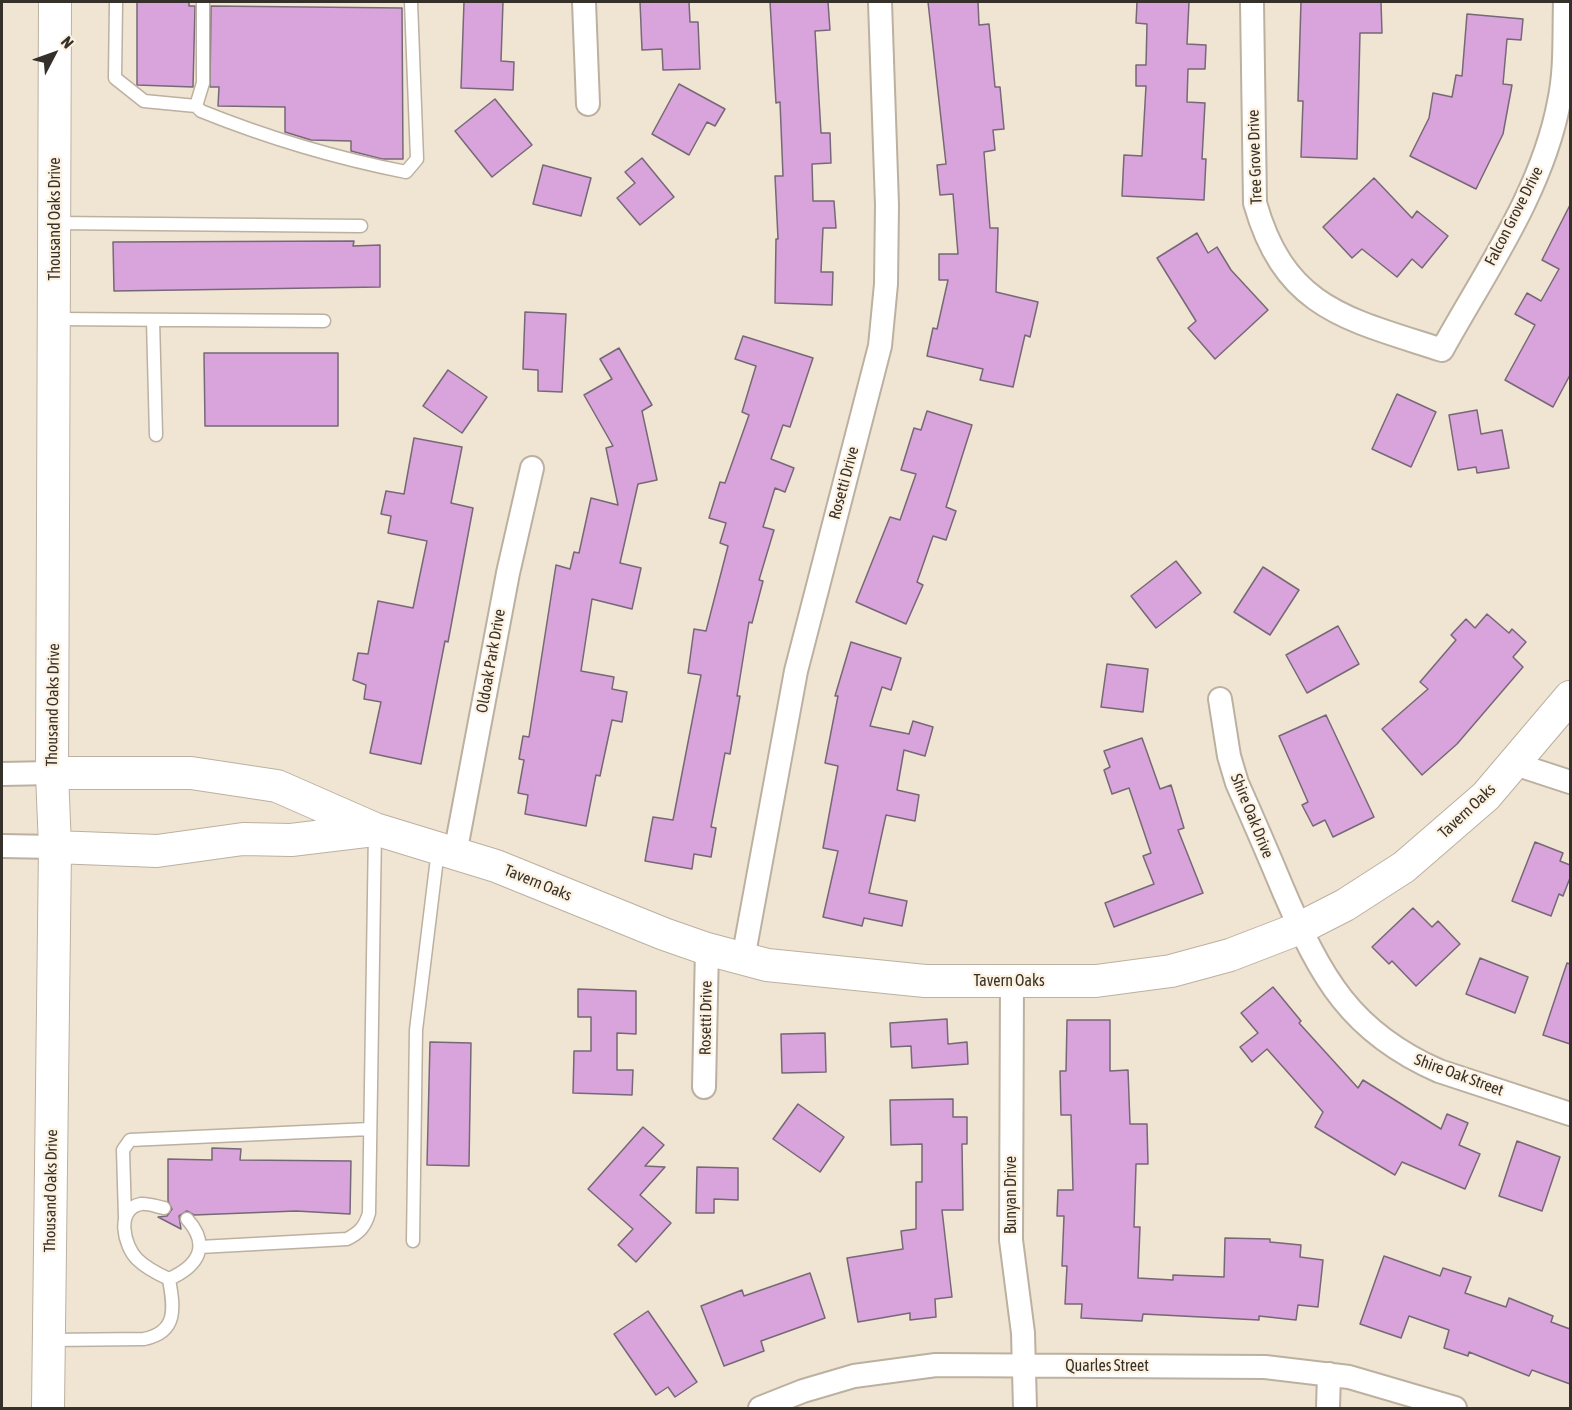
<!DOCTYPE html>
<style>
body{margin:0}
#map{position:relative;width:1572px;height:1410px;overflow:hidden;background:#f0e4d3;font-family:"Asap Condensed",sans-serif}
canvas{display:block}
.frame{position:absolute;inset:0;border:3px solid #35302a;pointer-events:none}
.north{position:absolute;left:24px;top:24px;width:60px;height:60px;-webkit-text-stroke:4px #fdf1e0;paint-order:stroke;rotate:49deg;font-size:16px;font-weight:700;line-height:24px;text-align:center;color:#35302a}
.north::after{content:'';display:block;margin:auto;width:21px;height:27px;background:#35302a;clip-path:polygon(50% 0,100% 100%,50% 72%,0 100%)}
</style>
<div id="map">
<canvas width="1572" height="1410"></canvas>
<div class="frame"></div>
<div class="north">N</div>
</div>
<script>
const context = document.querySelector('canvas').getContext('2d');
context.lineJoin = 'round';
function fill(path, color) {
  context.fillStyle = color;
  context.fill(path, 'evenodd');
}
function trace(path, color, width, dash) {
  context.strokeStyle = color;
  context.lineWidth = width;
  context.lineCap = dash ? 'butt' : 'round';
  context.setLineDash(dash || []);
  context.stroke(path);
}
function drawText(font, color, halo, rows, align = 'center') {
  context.font = font + ' "Asap Condensed",sans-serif';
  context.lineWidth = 4.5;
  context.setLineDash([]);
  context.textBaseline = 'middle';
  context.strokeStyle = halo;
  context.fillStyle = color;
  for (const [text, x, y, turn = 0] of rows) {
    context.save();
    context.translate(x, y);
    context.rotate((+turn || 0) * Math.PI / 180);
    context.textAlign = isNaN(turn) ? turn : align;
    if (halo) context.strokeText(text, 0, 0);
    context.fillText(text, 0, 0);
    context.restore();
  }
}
const building = new Path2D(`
 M 137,2 L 189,2 L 189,6 L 195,6 L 193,87 L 137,85 Z
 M 464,2 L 503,2 L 501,61 L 514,62 L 513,90 L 461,88 Z
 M 640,2 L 689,2 L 690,22 L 698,22 L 700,69 L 663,70 L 662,49 L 642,50 Z
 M 770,2 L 828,2 L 830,30 L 815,31 L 821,133 L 830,133 L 831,163 L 812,164 L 813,201 L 834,201 L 836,228 L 823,228 L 821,272 L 833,272 L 832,305 L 775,303 L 776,239 L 778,239 L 775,176 L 783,176 L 780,102 L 776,103 Z
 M 928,2 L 978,2 L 979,25 L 989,24 L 995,87 L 1000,87 L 1004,129 L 993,130 L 995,150 L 984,152 L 990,228 L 998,228 L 996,292 L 1038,302 L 1030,337 L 1025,335 L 1013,387 L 980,380 L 983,369 L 927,356 L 933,328 L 937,329 L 948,280 L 939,280 L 939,254 L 958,254 L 953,194 L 940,195 L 937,165 L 946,164 Z
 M 1137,2 L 1189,2 L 1187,44 L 1206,45 L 1205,69 L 1188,69 L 1187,102 L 1205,103 L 1202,159 L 1206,159 L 1204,200 L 1122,196 L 1124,155 L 1142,156 L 1146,86 L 1136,86 L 1136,65 L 1146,65 L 1147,24 L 1136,23 Z
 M 1301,2 L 1381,2 L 1382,33 L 1360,33 L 1357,159 L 1301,157 L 1303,101 L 1298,101 Z
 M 211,6 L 402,8 L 403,159 L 382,159 L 351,151 L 351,141 L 311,140 L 285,132 L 285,107 L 218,106 L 219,87 L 210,87 Z
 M 1467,14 L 1523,19 L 1521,40 L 1507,39 L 1503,84 L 1512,85 L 1503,134 L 1476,189 L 1410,156 L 1429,118 L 1433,93 L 1452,97 L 1456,75 L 1462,76 Z
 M 679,84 L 725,109 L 715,126 L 707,122 L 689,155 L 652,134 Z
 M 495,99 L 532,145 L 492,177 L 455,131 Z
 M 642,158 L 674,197 L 640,225 L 617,198 L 635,183 L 625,172 Z
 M 543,165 L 591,178 L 581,216 L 533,204 Z
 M 1374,178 L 1412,218 L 1417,211 L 1448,236 L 1422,268 L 1412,259 L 1397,277 L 1362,249 L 1352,258 L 1323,227 Z
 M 1570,205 L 1570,375 L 1553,407 L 1505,380 L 1535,325 L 1515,314 L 1527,293 L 1541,301 L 1559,269 L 1542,260 Z
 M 1197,233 L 1208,253 L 1217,247 L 1231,270 L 1268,310 L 1215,359 L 1188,328 L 1196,321 L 1157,258 Z
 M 354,241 L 353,246 L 380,245 L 380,287 L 114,291 L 113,242 Z
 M 525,312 L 566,314 L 562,392 L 538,391 L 538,370 L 523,369 Z
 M 743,336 L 813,358 L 790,427 L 783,425 L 771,459 L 794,468 L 785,492 L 775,488 L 763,527 L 774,530 L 759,580 L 763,581 L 752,623 L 749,622 L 737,696 L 740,696 L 730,754 L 725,753 L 711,827 L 716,828 L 711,857 L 694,854 L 692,869 L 645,861 L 653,817 L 673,820 L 701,675 L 688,673 L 694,629 L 706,631 L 728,546 L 720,543 L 726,523 L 709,518 L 720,482 L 725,483 L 749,415 L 742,412 L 756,366 L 735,359 Z
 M 619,348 L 652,405 L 642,411 L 657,480 L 638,484 L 620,563 L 641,568 L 632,609 L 592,599 L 581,671 L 614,677 L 612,689 L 627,692 L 622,722 L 612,720 L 600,776 L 596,775 L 586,826 L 525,814 L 528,795 L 518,793 L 524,760 L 519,759 L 523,736 L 529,737 L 556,565 L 570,569 L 574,552 L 579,553 L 591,498 L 618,505 L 606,448 L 613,446 L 584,395 L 612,379 L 600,359 Z
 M 204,353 L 338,353 L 338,426 L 205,426 Z
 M 448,370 L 487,397 L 462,433 L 423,406 Z
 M 1397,394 L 1436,412 L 1411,467 L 1372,449 Z
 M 1477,410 L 1481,434 L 1502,430 L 1509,468 L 1477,473 L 1476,467 L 1458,470 L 1449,415 Z
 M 927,411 L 972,425 L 946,507 L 956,511 L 946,540 L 933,536 L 917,582 L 923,585 L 906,624 L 856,602 L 890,517 L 900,520 L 916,474 L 901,470 L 914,428 L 921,430 Z
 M 414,438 L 462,447 L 451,503 L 473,508 L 448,642 L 445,641 L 421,764 L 370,753 L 381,702 L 364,699 L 366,685 L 353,680 L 358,653 L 368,654 L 378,601 L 413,608 L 427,541 L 388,533 L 391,516 L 381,514 L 386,491 L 404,494 Z
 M 1176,561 L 1201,593 L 1156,628 L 1131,596 Z
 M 1263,567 L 1299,590 L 1270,635 L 1234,612 Z
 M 1487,614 L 1509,633 L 1512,629 L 1526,642 L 1513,657 L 1523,667 L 1457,744 L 1422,775 L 1382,729 L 1428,689 L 1420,682 L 1456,640 L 1451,635 L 1466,619 L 1475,628 Z
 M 1338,626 L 1359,664 L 1307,693 L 1286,655 Z
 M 851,642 L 901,658 L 891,690 L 882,687 L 870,726 L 909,734 L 913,721 L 933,727 L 925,756 L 904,750 L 897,790 L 919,795 L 915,821 L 886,815 L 869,893 L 907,901 L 902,926 L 864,918 L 862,926 L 823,917 L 838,851 L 823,848 L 838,766 L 825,763 L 838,696 L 835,696 Z
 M 1107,664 L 1148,669 L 1143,712 L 1101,707 Z
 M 1326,715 L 1374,817 L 1333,837 L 1325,820 L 1313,826 L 1302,805 L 1308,802 L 1279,736 Z
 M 1142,738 L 1160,789 L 1171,785 L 1184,828 L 1178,830 L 1203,893 L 1114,927 L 1105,903 L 1154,884 L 1143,856 L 1151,853 L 1129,788 L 1112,794 L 1104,770 L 1110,767 L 1104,751 Z
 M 1535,842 L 1563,853 L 1560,861 L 1570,865 L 1570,878 L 1563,896 L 1559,894 L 1551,916 L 1512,901 Z
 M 1413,908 L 1432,927 L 1438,921 L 1460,944 L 1416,986 L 1392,961 L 1389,964 L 1372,947 Z
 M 1480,958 L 1528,977 L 1515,1013 L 1466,994 Z
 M 1567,963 L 1570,964 L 1570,1044 L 1543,1035 Z
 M 1273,987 L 1301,1021 L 1299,1023 L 1358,1088 L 1363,1080 L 1441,1129 L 1447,1114 L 1468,1123 L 1459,1145 L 1480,1154 L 1465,1189 L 1402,1162 L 1395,1175 L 1351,1149 L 1315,1127 L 1323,1112 L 1267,1049 L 1252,1062 L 1240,1047 L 1258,1033 L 1241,1013 Z
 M 578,989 L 636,991 L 636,1034 L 617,1033 L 617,1070 L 633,1070 L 632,1095 L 573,1093 L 574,1051 L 591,1051 L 591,1017 L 578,1017 Z
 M 947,1019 L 948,1044 L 967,1042 L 968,1064 L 912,1068 L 911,1046 L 891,1047 L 890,1023 Z
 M 1067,1020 L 1110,1020 L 1110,1071 L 1128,1070 L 1130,1124 L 1147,1124 L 1148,1164 L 1136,1164 L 1134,1227 L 1140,1227 L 1138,1278 L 1173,1280 L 1173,1275 L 1224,1277 L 1225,1238 L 1270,1239 L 1270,1242 L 1301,1245 L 1300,1257 L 1323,1260 L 1318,1307 L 1298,1305 L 1296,1320 L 1259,1316 L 1259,1320 L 1143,1314 L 1142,1321 L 1081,1318 L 1082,1304 L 1065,1304 L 1067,1266 L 1062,1266 L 1064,1216 L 1057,1216 L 1058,1190 L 1073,1190 L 1071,1115 L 1061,1115 L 1060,1071 L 1066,1071 Z
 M 825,1033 L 826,1072 L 782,1073 L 781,1034 Z
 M 430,1042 L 471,1043 L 469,1166 L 427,1165 Z
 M 953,1099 L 953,1117 L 967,1117 L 967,1144 L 962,1144 L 963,1210 L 942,1210 L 952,1297 L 935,1299 L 936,1317 L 910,1320 L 910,1313 L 858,1322 L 847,1258 L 903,1249 L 901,1231 L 916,1229 L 916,1182 L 922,1182 L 922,1144 L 891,1145 L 890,1100 Z
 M 798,1104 L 844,1137 L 820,1172 L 773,1139 Z
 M 643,1127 L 664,1145 L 645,1166 L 665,1167 L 640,1195 L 671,1223 L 636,1262 L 618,1245 L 633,1229 L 588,1189 Z
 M 1517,1141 L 1560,1157 L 1542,1211 L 1499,1196 Z
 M 212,1148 L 241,1149 L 240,1160 L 351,1161 L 350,1214 L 296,1211 L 194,1215 L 187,1211 L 179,1216 L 181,1229 L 158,1217 L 167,1216 L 172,1209 L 168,1201 L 168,1159 L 212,1160 Z
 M 697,1167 L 738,1168 L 738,1200 L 714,1199 L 714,1213 L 696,1213 Z
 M 1384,1256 L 1440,1276 L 1443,1268 L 1471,1277 L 1465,1293 L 1506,1307 L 1509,1298 L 1553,1316 L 1551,1322 L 1570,1329 L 1570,1384 L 1532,1370 L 1529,1376 L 1469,1352 L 1468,1356 L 1444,1348 L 1449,1330 L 1409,1316 L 1401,1338 L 1360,1324 Z
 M 810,1273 L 825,1318 L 761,1341 L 764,1351 L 724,1366 L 701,1306 L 742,1290 L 744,1296 Z
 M 648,1311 L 697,1382 L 675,1397 L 668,1387 L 656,1395 L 614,1334 Z`);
fill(building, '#d8a4db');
trace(building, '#766876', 1.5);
const lane = new Path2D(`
 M 116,2 L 115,78 L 144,101 L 196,106 L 203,83 L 203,2
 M 196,106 L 201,111 C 268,138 335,158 406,172 L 417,159 L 411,2
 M 56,223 L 361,226
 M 55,319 L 324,321
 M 153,320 L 156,435
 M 164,1208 C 158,1207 148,1203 141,1204 C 115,1209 124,1246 137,1259 C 146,1268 158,1274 169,1279 C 198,1266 211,1246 187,1219
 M 125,1218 L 123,1150 L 130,1140 L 370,1129
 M 413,1241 L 416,1030 L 438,850
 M 200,1247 L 347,1239 C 359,1233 365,1227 369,1213 L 375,831
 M 50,1340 L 144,1339 C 178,1332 174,1308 169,1279`);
const street = new Path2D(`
 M 584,2 L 588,104
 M 1252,2 L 1255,203 C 1285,309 1347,319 1442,350 C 1485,272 1542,192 1559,102 C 1566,69 1564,35 1565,2
 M 1220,699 L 1229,756 L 1237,783 C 1253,819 1269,856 1284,892 C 1321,977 1350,1032 1439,1071 L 1570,1114
 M 1515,764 L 1570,782
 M 2,774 L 52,773
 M 2,846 L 55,847
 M 455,854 L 508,573 L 532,468
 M 743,959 L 796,671 L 880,346 L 886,284 L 887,205 L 880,2
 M 1012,981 L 1011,1240 L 1023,1333 L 1025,1408
 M 704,1087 L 707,949
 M 760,1408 L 803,1391 L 854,1376 L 936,1365 L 1265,1367 L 1349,1377 L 1455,1408
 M 1328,1408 L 1329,1374`);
const secondary = new Path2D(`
 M 52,773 L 191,773 L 277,786 L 375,829 L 496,866 L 664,934 L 707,949 L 767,965 L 925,981 L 1096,981 L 1171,971 L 1230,955 L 1300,928 L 1345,905 L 1404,867 L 1486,796 L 1570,697
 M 55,847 L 157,851 L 243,839 L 291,840 L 374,830
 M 48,1408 L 55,847 L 52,773 L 55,2`);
trace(lane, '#bcb0a0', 15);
trace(street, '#bcb0a0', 26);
trace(secondary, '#bcb0a0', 34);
trace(lane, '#fff', 12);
trace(street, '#fff', 22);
trace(secondary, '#fff', 32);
drawText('16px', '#35302a', '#fdf1e0', [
 ["Tree Grove Drive",1255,157,-92],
 ["Falcon Grove Drive",1514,216,-63],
 ["Thousand Oaks Drive",55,219,-90],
 ["Rosetti Drive",844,483,-75],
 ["Oldoak Park Drive",491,661,-80],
 ["Thousand Oaks Drive",53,705,-89],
 ["Tavern Oaks",1467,811,-43],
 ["Shire Oak Drive",1252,816,68],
 ["Tavern Oaks",538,883,22],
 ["Tavern Oaks",1009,981],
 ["Rosetti Drive",706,1018,-89],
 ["Shire Oak Street",1459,1075,20],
 ["Thousand Oaks Drive",51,1191,-89],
 ["Bunyan Drive",1011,1195,-90],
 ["Quarles Street",1107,1366]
]);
</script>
